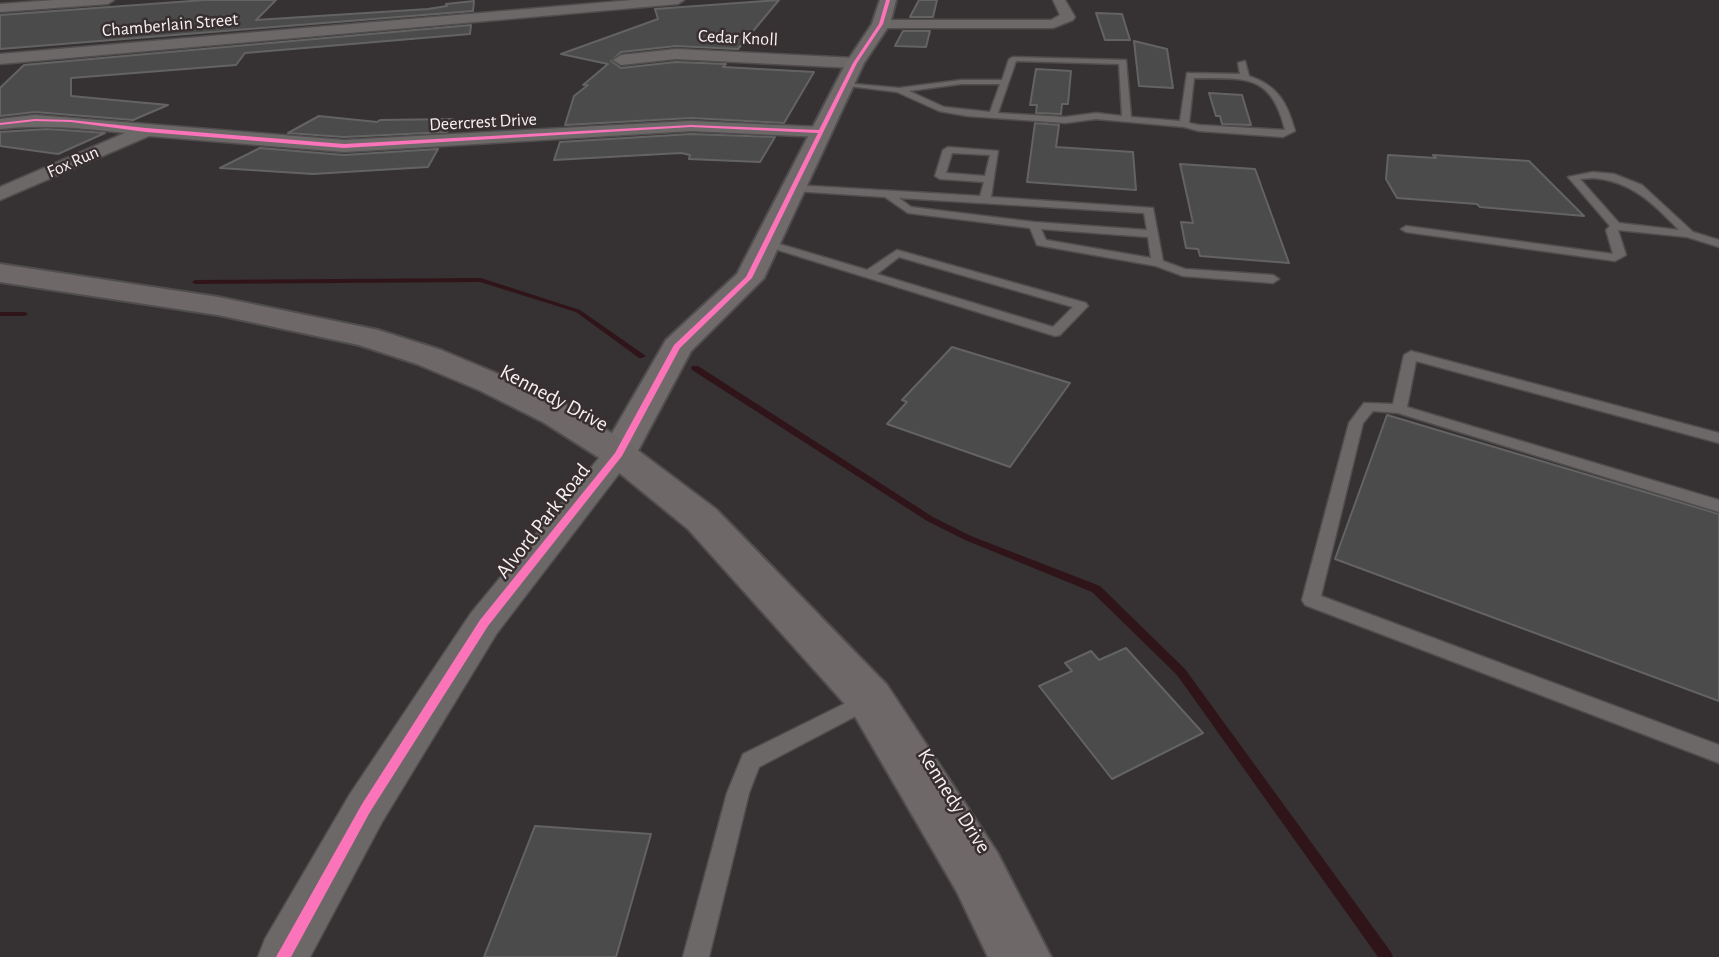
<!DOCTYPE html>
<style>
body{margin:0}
canvas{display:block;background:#363132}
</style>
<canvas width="1719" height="957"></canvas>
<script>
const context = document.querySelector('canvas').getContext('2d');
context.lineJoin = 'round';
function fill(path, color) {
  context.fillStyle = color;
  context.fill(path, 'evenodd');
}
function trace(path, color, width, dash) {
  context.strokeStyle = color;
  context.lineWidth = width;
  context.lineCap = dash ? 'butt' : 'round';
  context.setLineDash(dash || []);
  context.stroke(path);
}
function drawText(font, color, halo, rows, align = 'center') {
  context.font = font + ' "Alegreya Sans",sans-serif';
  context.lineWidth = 5;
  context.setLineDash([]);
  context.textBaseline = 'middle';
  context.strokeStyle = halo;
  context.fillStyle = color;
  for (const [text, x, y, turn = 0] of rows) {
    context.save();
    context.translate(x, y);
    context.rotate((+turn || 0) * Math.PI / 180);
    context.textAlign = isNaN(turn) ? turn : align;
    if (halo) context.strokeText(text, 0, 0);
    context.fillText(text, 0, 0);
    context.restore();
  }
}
fill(new Path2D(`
 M 481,278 L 580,310 L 646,356 L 642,358 L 639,358 L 576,312 L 480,282 L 195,284 L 192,282 L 195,280 Z
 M 0,312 L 25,312 L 28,314 L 25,316 L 0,316 Z
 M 692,366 L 698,366 L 933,517 L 971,536 L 1100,586 L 1185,669 L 1391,952 L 1393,957 L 1378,957 L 1177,675 L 1092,592 L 965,540 L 927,521 L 692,370 L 691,368 Z`), '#2f151a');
const building = new Path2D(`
 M 205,0 L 276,0 L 256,20 L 428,9 L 447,6 L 446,4 L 474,1 L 473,11 L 0,49 L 0,15 Z
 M 779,0 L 738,49 L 676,46 L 621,52 L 611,61 L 621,68 L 676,62 L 726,64 L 723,67 L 814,72 L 784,123 L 691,118 L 565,125 L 574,96 L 588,85 L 583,85 L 608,64 L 561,54 L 658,19 L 655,9 Z
 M 919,0 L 937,0 L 933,17 L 910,17 Z
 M 1096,13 L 1122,14 L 1130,40 L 1105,40 Z
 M 471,25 L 470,34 L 245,53 L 236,65 L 71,78 L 71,96 L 168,105 L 133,120 L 35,112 L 0,116 L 0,88 L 24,65 Z
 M 903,31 L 930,31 L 926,47 L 895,46 Z
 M 1134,41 L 1167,49 L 1173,88 L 1139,86 Z
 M 1036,69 L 1071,71 L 1068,104 L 1062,104 L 1061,114 L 1036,113 L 1037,105 L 1030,105 Z
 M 1209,93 L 1242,95 L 1251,125 L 1222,124 L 1220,116 L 1216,116 Z
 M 319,116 L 377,122 L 380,120 L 454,119 L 447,132 L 344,137 L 288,133 Z
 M 1035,123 L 1059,125 L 1056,147 L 1133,152 L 1136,190 L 1027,182 Z
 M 47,129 L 78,131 L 105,133 L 58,154 L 0,146 L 0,132 Z
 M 691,134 L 775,137 L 760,162 L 689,159 L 690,155 L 681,153 L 554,160 L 560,142 Z
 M 260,148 L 344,155 L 438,149 L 428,167 L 313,174 L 220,168 Z
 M 1388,155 L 1436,158 L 1433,155 L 1529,161 L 1584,216 L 1480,207 L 1477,204 L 1397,198 L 1386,179 Z
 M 1180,164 L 1255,169 L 1289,263 L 1200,256 L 1198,249 L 1186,248 L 1181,222 L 1193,223 Z
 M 952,347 L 1070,383 L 1010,467 L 887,424 L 907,402 L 902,400 Z
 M 1387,415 L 1719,514 L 1719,701 L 1335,559 Z
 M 1126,648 L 1203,733 L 1112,779 L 1039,686 L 1072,671 L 1065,663 L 1091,651 L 1099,660 Z
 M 535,826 L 651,834 L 616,957 L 484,957 Z`);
fill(building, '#4b4b4b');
trace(building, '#646364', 2);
const lane = new Path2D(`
 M 1013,57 L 1126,60 L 1131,117 L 1180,121 L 1187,73 L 1240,74 L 1238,63 L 1245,61 L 1249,76 C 1278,86 1287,102 1295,131 L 1283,137 L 1199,131 L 1184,127 L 1096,119 L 1065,123 L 967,116 L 939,111 L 897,92 L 840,85 L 844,83 L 899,88 L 961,80 L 1002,80 L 1009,59 ZM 1016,61 L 1119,64 L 1122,116 L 1096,113 L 1065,117 L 998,113 ZM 1194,78 C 1244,79 1271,72 1285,130 L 1199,125 L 1189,123 ZM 961,84 L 1000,84 L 990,112 L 944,107 L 909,91 Z
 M 948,147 L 998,151 L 991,197 L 1153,208 L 1163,261 L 1185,269 L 1273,275 L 1279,279 L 1273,283 L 1183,276 L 1156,266 L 1037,245 L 1030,228 L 908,213 L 885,197 L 794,191 L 789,188 L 794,185 L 980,196 L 984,182 L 940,179 L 935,176 L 943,150 ZM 952,153 L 990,155 L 985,176 L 946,173 ZM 899,198 L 1144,213 L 1147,230 L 1034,222 L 911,207 ZM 1041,229 L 1148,237 L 1151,258 L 1046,240 Z
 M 1593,172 L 1614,174 L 1642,185 L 1693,232 L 1719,240 L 1719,247 L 1687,237 L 1618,230 L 1626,255 L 1615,261 L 1406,232 L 1401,229 L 1406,226 L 1613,254 L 1606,230 L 1610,226 L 1568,177 ZM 1593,178 C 1631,181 1653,203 1679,230 L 1619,223 L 1580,179 Z
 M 766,240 L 867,270 L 897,250 L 1086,303 L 1088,306 L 1060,335 L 1055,336 L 762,245 L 760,243 ZM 899,257 L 1073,307 L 1053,327 L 877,274 Z
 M 1411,351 L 1719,433 L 1719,443 L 1416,361 L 1407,407 L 1719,500 L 1719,512 L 1398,413 L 1373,411 L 1363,423 L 1321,596 L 1719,745 L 1719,763 L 1305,605 L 1302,600 L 1349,423 L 1364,403 L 1393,404 L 1404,355 Z
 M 868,692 L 875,694 L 878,700 L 875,706 L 759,767 L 749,793 L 709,957 L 683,957 L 727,793 L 743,754 Z`);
const street = new Path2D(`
 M 55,0 L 114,0 L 108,4 L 0,12 L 0,4 Z
 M 633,0 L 684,0 L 678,4 L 0,64 L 0,54 Z
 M 1053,0 L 1065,0 L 1075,17 L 1073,20 L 1053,28 L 881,28 L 874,24 L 881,20 L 1051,20 L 1060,15 Z
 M 676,49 L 855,58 L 863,63 L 855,68 L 676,59 L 621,65 L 613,60 L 621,55 Z
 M 35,115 L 344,140 L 691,121 L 821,127 L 830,132 L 821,137 L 691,131 L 344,152 L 149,136 L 0,200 L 0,187 L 125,133 C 83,128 43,124 0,129 L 0,119 Z
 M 619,444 L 630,447 L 634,454 L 497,633 L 382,822 L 310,957 L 258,957 L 265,939 L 350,794 L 471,613 L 608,447 Z`);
const secondary = new Path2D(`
 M 880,0 L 896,0 L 890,24 L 864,63 L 764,278 L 691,351 L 632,462 L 619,466 L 606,462 L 600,454 L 666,340 L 737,274 L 846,63 L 872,24 Z`);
const primary = new Path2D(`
 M 0,264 L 218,297 L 378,330 L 441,350 L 503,376 L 569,406 L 632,446 L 716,509 L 887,685 L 997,852 L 1051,957 L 988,957 L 957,892 L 853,713 L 688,529 L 606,462 L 543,422 L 479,390 L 417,364 L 359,345 L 218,315 L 0,282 Z`);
trace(lane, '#504d4e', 3);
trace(street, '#504d4e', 3);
trace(secondary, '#504d4e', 4);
trace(primary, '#504d4e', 4);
fill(lane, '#6d6868');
fill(street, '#6d6868');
fill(secondary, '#706a6a');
fill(primary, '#6f6869');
fill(new Path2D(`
 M 886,0 L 890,0 L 883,24 L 857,63 L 752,278 L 680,348 L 622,456 L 488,626 L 370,812 L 291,957 L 276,957 L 362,804 L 480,620 L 615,453 L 674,345 L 746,277 L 818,133 L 691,127 L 344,148 L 146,132 L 71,122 L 35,121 L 0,125 L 0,123 L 35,119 L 71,120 L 146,128 L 344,144 L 691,125 L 819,130 L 853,63 L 879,24 Z`), '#fb73b8');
drawText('18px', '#f7f1f2', '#382f31', [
 ["Chamberlain Street",170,25,-5],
 ["Cedar Knoll",738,38,3],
 ["Deercrest Drive",483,122,-3],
 ["Fox Run",73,162,-24]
]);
drawText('21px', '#f7f1f2', '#382f31', [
 ["Kennedy Drive",554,398,28],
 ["Alvord Park Road",543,521,-52],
 ["Kennedy Drive",954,801,58]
]);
</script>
